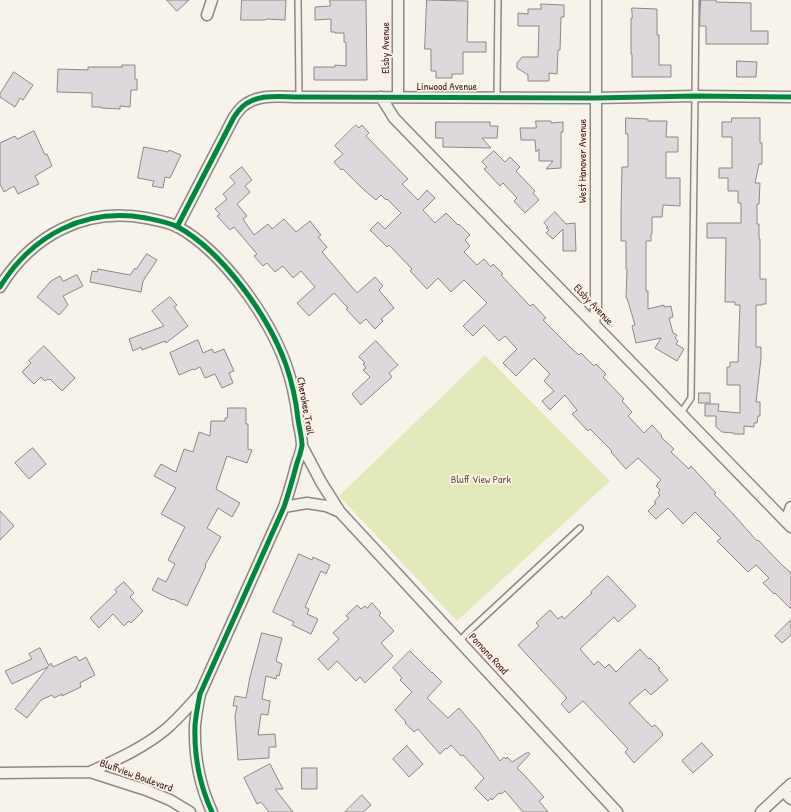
<!DOCTYPE html>
<style>
body{margin:0}
canvas{display:block;background:#f7f3ea}
</style>
<canvas width="791" height="812"></canvas>
<script>
const context = document.querySelector('canvas').getContext('2d');
context.lineJoin = 'round';
function fill(path, color) {
  context.fillStyle = color;
  context.fill(path, 'evenodd');
}
function trace(path, color, width, dash) {
  context.strokeStyle = color;
  context.lineWidth = width;
  context.lineCap = dash ? 'butt' : 'round';
  context.setLineDash(dash || []);
  context.stroke(path);
}
function drawText(font, color, halo, rows, align = 'center') {
  context.font = font + ' "Patrick Hand",sans-serif';
  context.lineWidth = 3.5;
  context.setLineDash([]);
  context.textBaseline = 'middle';
  context.strokeStyle = halo;
  context.fillStyle = color;
  for (const [text, x, y, turn = 0] of rows) {
    context.save();
    context.translate(x, y);
    context.rotate((+turn || 0) * Math.PI / 180);
    context.textAlign = isNaN(turn) ? turn : align;
    if (halo) context.strokeText(text, 0, 0);
    context.fillText(text, 0, 0);
    context.restore();
  }
}
fill(new Path2D(`
 M 485,355 L 610,481 L 457,621 L 339,496 Z`), '#e2eabc');
const building = new Path2D(`
 M 167,0 L 189,0 L 177,11 Z
 M 242,0 L 286,0 L 285,20 L 266,19 L 265,20 L 241,20 Z
 M 330,0 L 366,0 L 367,80 L 314,80 L 314,67 L 335,67 L 335,65 L 346,66 L 346,42 L 344,42 L 344,33 L 335,33 L 335,32 L 331,32 L 331,19 L 315,20 L 315,7 L 330,6 Z
 M 427,0 L 468,1 L 467,42 L 486,42 L 486,52 L 463,52 L 463,74 L 452,74 L 452,78 L 436,78 L 436,71 L 431,71 L 431,49 L 425,49 Z
 M 701,0 L 716,0 L 716,2 L 751,3 L 751,31 L 768,31 L 768,44 L 706,44 L 706,26 L 700,26 Z
 M 541,4 L 564,5 L 564,17 L 561,17 L 560,50 L 558,50 L 557,74 L 549,73 L 549,81 L 528,81 L 528,75 L 517,68 L 517,63 L 522,57 L 538,57 L 539,26 L 518,26 L 518,13 L 528,14 L 528,9 L 541,9 Z
 M 632,8 L 657,9 L 657,35 L 659,35 L 659,65 L 671,65 L 671,77 L 632,77 L 632,54 L 631,54 L 631,18 L 632,18 Z
 M 737,61 L 757,62 L 756,77 L 737,77 Z
 M 122,65 L 135,65 L 135,79 L 137,79 L 137,90 L 131,90 L 130,107 L 120,106 L 120,109 L 101,108 L 101,107 L 92,107 L 92,93 L 57,92 L 58,69 L 88,70 L 88,67 L 122,67 Z
 M 14,72 L 33,85 L 23,100 L 20,98 L 15,107 L 0,97 L 0,94 Z
 M 626,118 L 648,119 L 648,121 L 667,121 L 666,137 L 678,137 L 678,152 L 666,152 L 666,178 L 680,178 L 680,206 L 663,205 L 662,217 L 652,217 L 652,234 L 651,234 L 651,241 L 646,241 L 646,291 L 648,291 L 648,309 L 664,305 L 664,307 L 671,306 L 673,317 L 669,318 L 673,333 L 677,335 L 675,338 L 678,341 L 676,344 L 684,349 L 677,361 L 655,348 L 661,338 L 636,343 L 632,326 L 635,325 L 627,298 L 626,298 L 627,269 L 626,269 L 626,241 L 621,241 L 621,212 L 622,167 L 628,167 L 628,134 L 626,134 Z
 M 732,118 L 760,118 L 760,143 L 762,143 L 762,164 L 759,164 L 755,183 L 760,183 L 759,204 L 757,204 L 757,224 L 759,224 L 759,239 L 760,239 L 760,279 L 766,279 L 766,304 L 762,304 L 762,305 L 756,305 L 756,347 L 761,347 L 761,358 L 756,402 L 760,402 L 760,416 L 758,416 L 757,423 L 754,423 L 754,427 L 744,426 L 744,434 L 734,434 L 734,433 L 722,432 L 716,427 L 716,416 L 705,416 L 705,404 L 719,404 L 718,411 L 740,413 L 740,385 L 727,385 L 727,367 L 730,367 L 730,362 L 738,362 L 740,305 L 735,305 L 735,302 L 725,302 L 726,238 L 707,238 L 707,223 L 741,223 L 741,203 L 738,203 L 738,191 L 728,191 L 728,178 L 719,178 L 719,168 L 732,168 L 732,137 L 722,137 L 722,122 L 731,122 Z
 M 536,121 L 551,121 L 551,123 L 563,122 L 563,132 L 561,132 L 561,168 L 546,169 L 553,161 L 539,161 L 539,149 L 536,152 L 535,140 L 521,140 L 520,128 L 536,128 Z
 M 436,122 L 490,122 L 490,126 L 498,126 L 497,138 L 482,138 L 491,148 L 443,147 L 443,138 L 436,138 Z
 M 356,125 L 359,128 L 362,125 L 369,133 L 366,136 L 408,179 L 402,184 L 418,200 L 427,190 L 435,198 L 423,210 L 435,223 L 446,213 L 458,225 L 459,224 L 470,235 L 465,240 L 470,246 L 464,252 L 477,265 L 484,259 L 491,267 L 493,264 L 503,274 L 501,275 L 530,306 L 533,304 L 546,318 L 543,320 L 571,348 L 579,355 L 581,353 L 594,366 L 596,364 L 606,374 L 603,377 L 624,399 L 622,401 L 632,412 L 628,416 L 644,433 L 652,425 L 662,436 L 661,437 L 674,449 L 671,452 L 689,469 L 691,466 L 716,493 L 714,494 L 734,515 L 757,541 L 758,540 L 781,564 L 791,573 L 791,609 L 775,593 L 774,594 L 763,583 L 769,578 L 756,565 L 748,572 L 717,541 L 721,538 L 695,512 L 683,524 L 668,508 L 656,519 L 648,511 L 656,503 L 654,502 L 660,495 L 658,493 L 660,490 L 656,486 L 658,485 L 657,484 L 661,480 L 638,458 L 626,469 L 611,452 L 612,451 L 590,429 L 588,431 L 572,414 L 577,410 L 565,395 L 550,410 L 542,401 L 554,391 L 544,381 L 550,374 L 534,358 L 516,376 L 503,363 L 517,349 L 505,336 L 499,341 L 484,325 L 473,336 L 463,326 L 487,303 L 464,280 L 451,292 L 438,278 L 427,289 L 410,271 L 412,269 L 389,245 L 387,247 L 370,230 L 378,222 L 385,229 L 401,213 L 387,199 L 386,200 L 381,195 L 376,200 L 364,190 L 343,169 L 341,170 L 334,162 L 343,154 L 335,146 Z
 M 34,131 L 45,155 L 47,154 L 52,166 L 35,176 L 39,184 L 18,194 L 14,186 L 4,192 L 0,184 L 0,143 L 15,136 L 17,139 Z
 M 144,147 L 168,152 L 169,150 L 181,155 L 170,178 L 165,177 L 163,188 L 152,186 L 154,181 L 138,178 Z
 M 494,151 L 505,162 L 510,157 L 520,167 L 516,171 L 535,191 L 533,193 L 539,200 L 525,213 L 514,201 L 517,198 L 503,183 L 500,186 L 484,169 L 487,167 L 482,162 Z
 M 242,167 L 252,180 L 245,186 L 250,192 L 237,204 L 247,216 L 243,219 L 254,235 L 268,224 L 272,229 L 284,219 L 296,232 L 310,221 L 321,235 L 318,237 L 327,247 L 322,252 L 357,293 L 375,277 L 383,286 L 379,290 L 394,308 L 381,319 L 383,321 L 375,329 L 366,319 L 360,324 L 346,309 L 348,308 L 334,293 L 309,316 L 297,303 L 315,287 L 301,271 L 293,278 L 283,266 L 275,272 L 267,263 L 263,266 L 254,256 L 257,254 L 234,227 L 230,230 L 217,216 L 220,214 L 215,209 L 227,199 L 223,194 L 235,183 L 230,177 Z
 M 555,212 L 566,224 L 575,223 L 576,251 L 563,251 L 563,229 L 553,239 L 546,233 L 549,230 L 546,228 L 548,227 L 544,223 Z
 M 147,254 L 157,260 L 143,281 L 141,292 L 90,282 L 92,271 L 97,272 L 98,269 L 130,275 L 135,268 L 136,269 Z
 M 77,275 L 83,286 L 63,296 L 68,305 L 59,315 L 37,297 L 51,281 L 60,276 L 63,281 Z
 M 170,297 L 177,305 L 174,307 L 188,326 L 166,343 L 165,341 L 142,350 L 141,347 L 133,351 L 129,339 L 164,326 L 152,311 Z
 M 198,340 L 203,353 L 212,349 L 214,353 L 224,349 L 234,371 L 229,373 L 233,383 L 222,388 L 215,374 L 205,378 L 200,367 L 194,370 L 193,369 L 179,375 L 170,353 Z
 M 376,341 L 398,365 L 389,373 L 392,377 L 361,405 L 352,394 L 370,377 L 363,370 L 366,368 L 363,364 L 365,363 L 359,357 Z
 M 44,346 L 75,378 L 62,391 L 50,379 L 49,380 L 48,379 L 45,381 L 41,377 L 34,384 L 22,372 L 31,363 L 29,361 Z
 M 699,393 L 710,393 L 710,403 L 699,403 Z
 M 228,408 L 246,408 L 246,424 L 248,424 L 248,449 L 252,450 L 247,463 L 227,456 L 216,489 L 240,503 L 232,517 L 218,508 L 207,528 L 221,537 L 205,565 L 206,566 L 187,606 L 173,599 L 172,600 L 152,590 L 158,578 L 166,582 L 175,564 L 168,560 L 185,527 L 161,514 L 176,488 L 154,476 L 161,464 L 176,472 L 184,449 L 193,452 L 199,432 L 210,436 L 211,421 L 225,421 L 225,418 L 227,418 Z
 M 33,448 L 46,464 L 29,479 L 15,463 Z
 M 0,511 L 14,526 L 0,540 Z
 M 299,554 L 312,560 L 313,557 L 330,565 L 326,574 L 321,571 L 305,607 L 309,609 L 307,614 L 318,619 L 311,634 L 292,625 L 294,622 L 273,612 Z
 M 608,576 L 636,606 L 618,622 L 614,617 L 580,649 L 594,665 L 598,661 L 605,668 L 609,664 L 616,672 L 640,649 L 649,659 L 650,658 L 660,668 L 658,669 L 668,680 L 651,695 L 645,689 L 629,703 L 652,727 L 655,725 L 663,734 L 662,734 L 663,735 L 634,763 L 625,752 L 628,749 L 583,701 L 569,713 L 561,704 L 567,698 L 518,645 L 539,626 L 536,623 L 550,610 L 558,619 L 562,616 L 564,619 L 592,593 L 591,592 Z
 M 124,582 L 134,593 L 130,597 L 143,611 L 131,623 L 129,621 L 124,626 L 113,614 L 99,628 L 90,618 L 117,592 L 115,590 Z
 M 372,603 L 381,613 L 379,615 L 394,631 L 381,643 L 393,656 L 365,683 L 360,677 L 356,681 L 337,661 L 328,670 L 318,659 L 339,639 L 333,633 L 349,618 L 346,616 L 357,605 L 361,609 L 365,606 L 367,608 Z
 M 791,620 L 791,635 L 782,643 L 775,636 Z
 M 262,633 L 282,638 L 276,661 L 282,664 L 279,676 L 277,675 L 276,679 L 266,676 L 262,699 L 270,701 L 268,715 L 261,714 L 258,735 L 275,734 L 276,747 L 269,747 L 269,758 L 238,760 L 235,716 L 237,706 L 233,706 L 235,696 L 246,698 L 250,677 Z
 M 40,648 L 49,666 L 51,663 L 53,667 L 76,656 L 79,661 L 86,657 L 95,675 L 80,683 L 81,687 L 62,696 L 62,694 L 54,698 L 52,695 L 41,700 L 27,718 L 15,709 L 48,667 L 12,684 L 5,671 L 32,659 L 29,654 Z
 M 410,651 L 432,673 L 432,672 L 442,682 L 427,698 L 448,718 L 459,708 L 478,730 L 500,761 L 504,757 L 506,759 L 507,757 L 512,762 L 528,752 L 530,754 L 517,768 L 526,777 L 544,797 L 539,801 L 548,812 L 523,812 L 505,791 L 501,794 L 499,793 L 492,800 L 491,798 L 488,801 L 475,788 L 484,778 L 463,755 L 461,756 L 451,745 L 447,749 L 446,748 L 440,754 L 418,729 L 414,732 L 405,723 L 406,722 L 395,710 L 412,692 L 400,680 L 402,678 L 393,668 Z
 M 702,743 L 713,755 L 693,773 L 682,761 Z
 M 407,746 L 423,764 L 409,777 L 393,759 Z
 M 270,764 L 283,789 L 275,789 L 293,812 L 269,812 L 261,802 L 257,804 L 244,778 Z
 M 302,768 L 317,768 L 317,789 L 302,789 Z
 M 362,795 L 371,805 L 363,812 L 345,812 Z`);
fill(building, '#ddd8dc');
trace(building, '#908684', 1);
const service = new Path2D(`
 M 298,0 L 299,97
 M 497,97 L 498,0
 M 681,413 L 691,398 L 695,96 L 696,0
 M 460,641 L 468,632 L 580,528`);
const minor = new Path2D(`
 M 207,15 L 212,0
 M 381,97 L 394,118 L 791,527
 M 398,97 L 398,0
 M 177,227 L 234,117 C 236,114 239,110 242,107 C 257,93 280,97 299,97 L 595,98 L 695,96 L 791,97
 M 0,287 C 32,235 85,207 146,218 C 156,220 168,222 178,227 C 223,252 269,317 286,365 C 292,382 296,401 298,419 C 299,427 302,437 302,446 C 301,451 299,458 297,463 C 293,478 289,492 284,507 L 200,694 C 198,704 196,715 195,725 C 194,755 199,784 212,812
 M 594,323 L 596,310 L 596,0
 M 302,446 L 321,482 L 340,512 L 617,812
 M 284,507 L 307,503 L 326,506 L 340,512
 M 786,521 L 791,507
 M 90,772 C 116,760 143,748 165,730 C 178,719 189,706 200,694
 M 0,773 L 90,772 L 146,790 L 170,800 L 190,812
 M 783,791 L 791,799
 M 761,812 L 791,784`);
trace(service, '#908684', 8);
trace(minor, '#908684', 13);
trace(service, '#f5f2ec', 5);
trace(minor, '#f5f2ec', 10);
trace(new Path2D(`
 M 177,227 L 234,117 C 236,114 239,110 242,107 C 257,93 280,97 299,97 L 595,98 L 695,96 L 791,97
 M 0,287 C 32,235 85,207 146,218 C 156,220 168,222 178,227 C 223,252 269,317 286,365 C 292,382 296,401 298,419 C 299,427 302,437 302,446 C 301,451 299,458 297,463 C 293,478 289,492 284,507 L 200,694 C 198,704 196,715 195,725 C 194,755 199,784 212,812`), '#00873e', 5);
drawText('11px', '#4a1f2b', '#fcf5e5', [
 ["Elsby Avenue",386,48,-90],
 ["Linwood Avenue",447,87],
 ["West Hanover Avenue",583,161,-90],
 ["Elsby Avenue",593,305,46],
 ["Cherokee Trail",305,406,80],
 ["Pomona Road",488,654,47],
 ["Bluffview Boulevard",136,776,20]
]);
drawText('11px', '#6c5046', '#fcf5e5', [
 ["Bluff View Park",481,480]
]);
</script>
